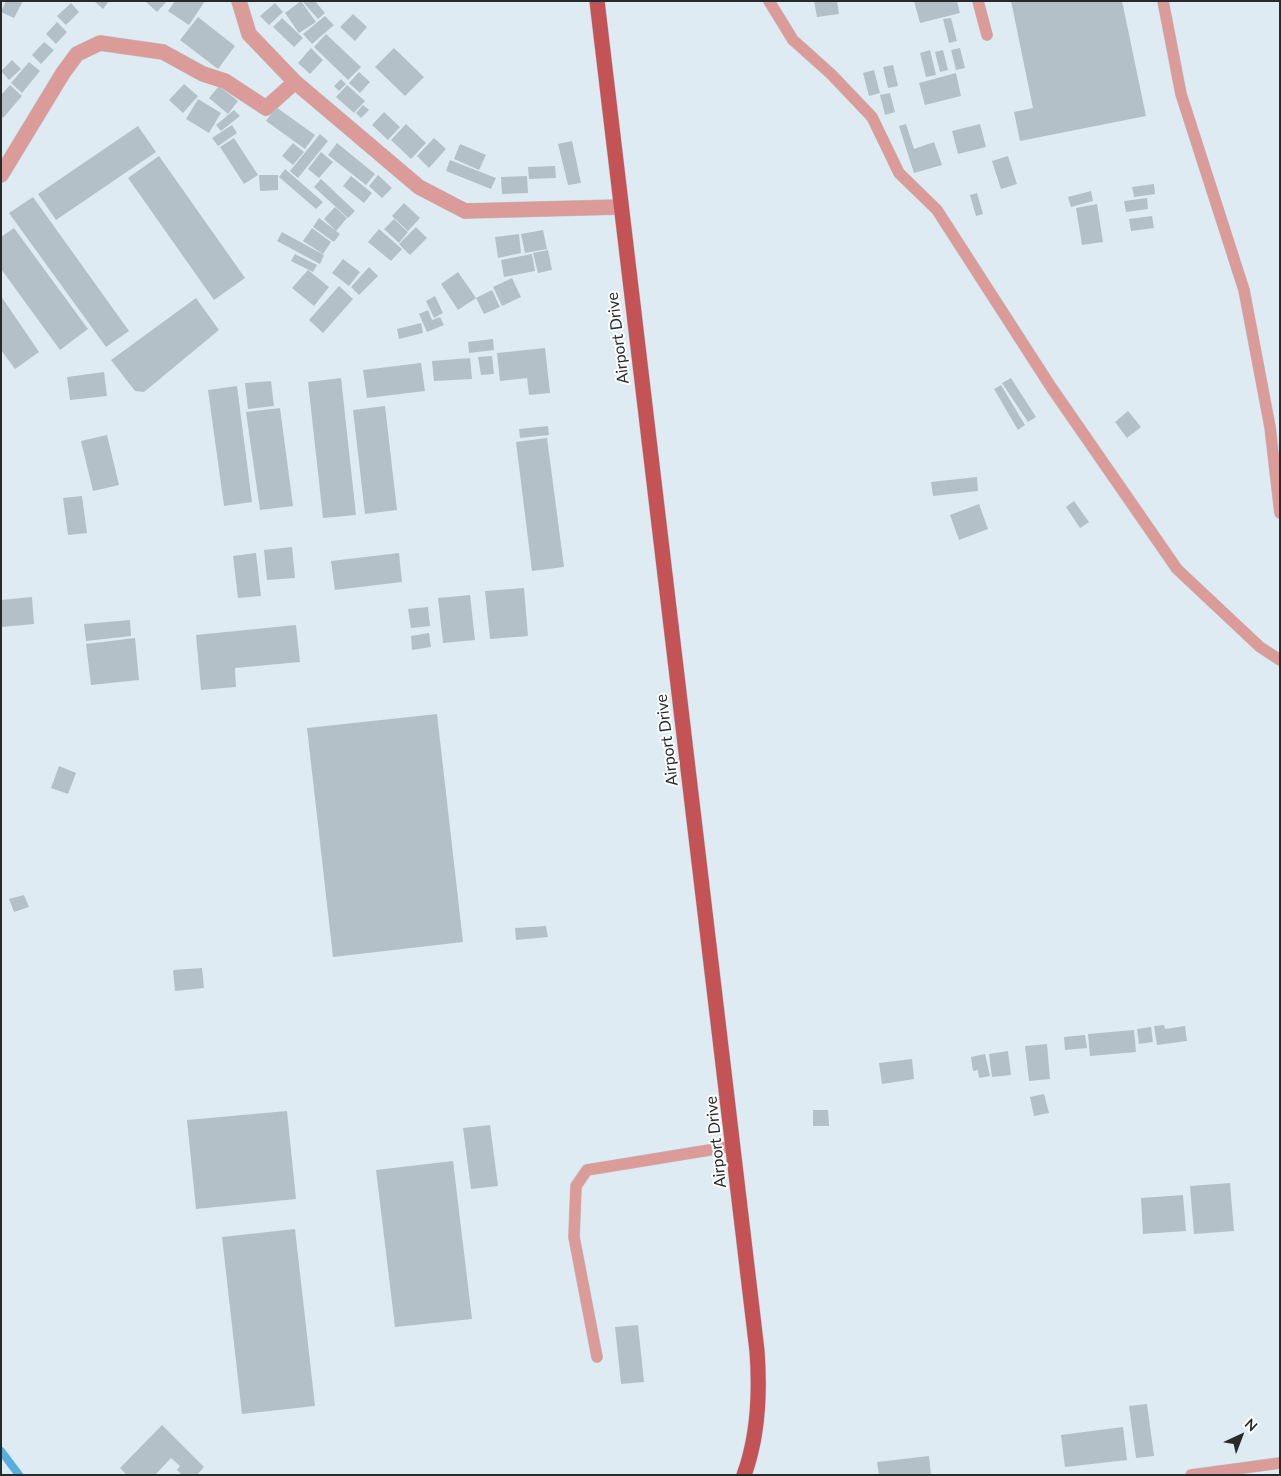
<!DOCTYPE html>
<style>
body{margin:0}
#map{position:relative;width:1281px;height:1476px;overflow:hidden;background:#dfebf3;font-family:Lato,sans-serif}
canvas{display:block}
.frame{position:absolute;inset:0;border:2px solid #262a2d;pointer-events:none}
.north{position:absolute;left:1216px;top:1411px;width:50px;height:50px;-webkit-text-stroke:4px #fff;paint-order:stroke;rotate:43deg;font-size:14px;font-weight:700;line-height:20px;text-align:center;color:#262a2d}
.north::after{content:'';display:block;margin:auto;width:18px;height:22px;background:#262a2d;clip-path:polygon(50% 0,100% 100%,50% 72%,0 100%)}
</style>
<div id="map">
<canvas width="1281" height="1476"></canvas>
<div class="frame"></div>
<div class="north">N</div>
</div>
<script>
const context = document.querySelector('canvas').getContext('2d');
context.lineJoin = 'round';
function trace(path, color, width, dash) {
  context.strokeStyle = color;
  context.lineWidth = width;
  context.lineCap = dash ? 'butt' : 'round';
  context.setLineDash(dash || []);
  context.stroke(path);
}
function fill(path, color) {
  context.fillStyle = color;
  context.fill(path, 'evenodd');
}
function drawText(font, color, halo, rows, align = 'center') {
  context.font = font + ' Lato,sans-serif';
  context.lineWidth = 4;
  context.setLineDash([]);
  context.textBaseline = 'middle';
  context.strokeStyle = halo;
  context.fillStyle = color;
  for (const [text, x, y, turn = 0] of rows) {
    context.save();
    context.translate(x, y);
    context.rotate((+turn || 0) * Math.PI / 180);
    context.textAlign = isNaN(turn) ? turn : align;
    if (halo) context.strokeText(text, 0, 0);
    context.fillText(text, 0, 0);
    context.restore();
  }
}
trace(new Path2D(`
 M 1,1451 L 19,1475`), '#58afdf', 8);
fill(new Path2D(`
 M 6,1 L 23,1 L 14,18 L 1,12 Z
 M 94,1 L 109,1 L 103,9 Z
 M 145,1 L 167,1 L 157,12 Z
 M 175,1 L 205,1 L 189,25 L 168,11 Z
 M 301,1 L 316,22 L 299,33 L 285,13 Z
 M 302,1 L 315,1 L 325,13 L 318,19 Z
 M 814,1 L 837,1 L 839,14 L 817,17 Z
 M 914,1 L 957,1 L 960,13 L 920,23 Z
 M 1011,1 L 1122,1 L 1146,116 L 1020,141 L 1014,112 L 1033,108 Z
 M 71,3 L 79,12 L 66,25 L 57,16 Z
 M 275,3 L 283,12 L 269,25 L 260,16 Z
 M 353,14 L 367,27 L 355,41 L 340,27 Z
 M 325,16 L 334,25 L 312,44 L 303,34 Z
 M 198,17 L 235,46 L 218,69 L 180,40 Z
 M 282,18 L 303,38 L 294,47 L 273,27 Z
 M 951,18 L 957,41 L 949,43 L 943,19 Z
 M 57,22 L 67,32 L 56,44 L 46,34 Z
 M 326,34 L 361,67 L 348,80 L 314,47 Z
 M 44,42 L 54,50 L 41,64 L 32,55 Z
 M 311,48 L 323,60 L 310,74 L 298,63 Z
 M 394,48 L 424,77 L 405,96 L 375,67 Z
 M 960,48 L 965,68 L 956,70 L 951,50 Z
 M 930,50 L 936,75 L 926,77 L 920,53 Z
 M 943,50 L 948,70 L 940,72 L 935,52 Z
 M 12,60 L 21,69 L 9,80 L 1,71 Z
 M 29,62 L 40,71 L 22,93 L 11,83 Z
 M 893,65 L 898,86 L 888,88 L 883,67 Z
 M 874,70 L 880,93 L 869,96 L 863,73 Z
 M 359,72 L 370,82 L 360,93 L 349,83 Z
 M 956,73 L 961,96 L 925,105 L 919,83 Z
 M 341,79 L 346,84 L 339,91 L 334,86 Z
 M 184,84 L 198,96 L 183,113 L 169,100 Z
 M 10,85 L 22,96 L 3,118 L 1,116 L 1,95 Z
 M 347,85 L 365,101 L 354,113 L 336,97 Z
 M 219,86 L 238,101 L 228,114 L 209,98 Z
 M 890,93 L 895,112 L 885,115 L 880,95 Z
 M 198,99 L 221,113 L 209,133 L 186,119 Z
 M 363,105 L 369,110 L 361,118 L 356,113 Z
 M 276,107 L 315,135 L 305,149 L 266,121 Z
 M 234,110 L 240,116 L 221,131 L 216,125 Z
 M 384,112 L 400,127 L 388,140 L 372,125 Z
 M 406,124 L 426,143 L 411,159 L 391,140 Z
 M 906,124 L 914,149 L 934,142 L 942,165 L 914,173 L 899,126 Z
 M 980,124 L 986,147 L 958,154 L 952,131 Z
 M 232,125 L 237,133 L 218,146 L 212,138 Z
 M 138,126 L 156,152 L 56,220 L 38,194 Z
 M 320,134 L 328,141 L 298,178 L 290,171 Z
 M 234,138 L 258,175 L 244,184 L 220,147 Z
 M 434,138 L 446,149 L 429,168 L 417,156 Z
 M 572,141 L 581,183 L 568,185 L 558,144 Z
 M 293,143 L 304,152 L 293,165 L 282,156 Z
 M 337,143 L 375,174 L 366,185 L 328,155 Z
 M 460,144 L 486,155 L 479,170 L 454,159 Z
 M 321,152 L 333,162 L 319,178 L 308,169 Z
 M 159,156 L 245,278 L 214,300 L 128,178 Z
 M 1008,156 L 1017,184 L 1001,189 L 992,161 Z
 M 450,160 L 496,178 L 491,189 L 446,171 Z
 M 555,166 L 556,178 L 529,179 L 528,167 Z
 M 285,169 L 323,202 L 316,209 L 279,177 Z
 M 259,175 L 278,175 L 278,190 L 260,191 Z
 M 378,175 L 392,188 L 382,198 L 369,186 Z
 M 351,176 L 372,193 L 364,203 L 343,186 Z
 M 527,176 L 528,193 L 502,194 L 501,177 Z
 M 321,179 L 355,211 L 348,218 L 314,187 Z
 M 1154,184 L 1155,194 L 1134,197 L 1132,187 Z
 M 1091,191 L 1093,201 L 1071,207 L 1068,197 Z
 M 977,193 L 983,214 L 976,216 L 970,195 Z
 M 33,197 L 129,331 L 106,347 L 9,213 Z
 M 1147,198 L 1148,209 L 1126,212 L 1124,201 Z
 M 404,203 L 420,218 L 408,231 L 392,216 Z
 M 1097,204 L 1103,242 L 1082,245 L 1076,208 Z
 M 335,207 L 347,218 L 336,231 L 324,219 Z
 M 1152,216 L 1154,228 L 1131,231 L 1129,219 Z
 M 319,218 L 340,234 L 334,242 L 313,227 Z
 M 394,219 L 408,232 L 399,243 L 384,229 Z
 M 416,227 L 427,238 L 410,255 L 399,244 Z
 M 14,228 L 88,329 L 60,350 L 1,269 L 1,237 Z
 M 312,228 L 331,242 L 323,254 L 303,241 Z
 M 379,229 L 402,249 L 391,261 L 368,242 Z
 M 543,230 L 547,249 L 525,253 L 521,234 Z
 M 282,232 L 324,255 L 320,264 L 277,241 Z
 M 519,234 L 521,253 L 498,258 L 495,237 Z
 M 548,250 L 552,270 L 538,273 L 533,253 Z
 M 295,254 L 317,265 L 313,272 L 291,261 Z
 M 532,254 L 535,271 L 504,277 L 501,260 Z
 M 343,259 L 360,272 L 349,286 L 332,273 Z
 M 369,267 L 378,276 L 359,295 L 351,287 Z
 M 308,270 L 329,287 L 314,306 L 292,288 Z
 M 458,272 L 476,298 L 458,310 L 441,284 Z
 M 512,278 L 521,297 L 502,306 L 493,287 Z
 M 339,286 L 353,299 L 323,333 L 309,320 Z
 M 492,290 L 500,307 L 484,314 L 476,298 Z
 M 1,296 L 39,352 L 15,369 L 1,350 Z
 M 435,296 L 443,313 L 434,318 L 426,301 Z
 M 196,298 L 219,330 L 144,392 L 135,391 L 111,360 Z
 M 428,310 L 432,320 L 440,317 L 444,325 L 427,332 L 419,314 Z
 M 421,323 L 423,333 L 399,339 L 397,329 Z
 M 493,339 L 494,350 L 469,353 L 468,342 Z
 M 545,348 L 550,393 L 529,395 L 527,378 L 500,381 L 497,353 Z
 M 492,356 L 494,374 L 481,375 L 478,357 Z
 M 470,358 L 472,379 L 434,381 L 432,361 Z
 M 421,363 L 425,391 L 367,398 L 363,370 Z
 M 104,372 L 107,396 L 70,400 L 67,377 Z
 M 341,378 L 356,515 L 323,518 L 308,382 Z
 M 1011,378 L 1036,417 L 1028,422 L 1002,383 Z
 M 271,381 L 274,406 L 248,409 L 245,383 Z
 M 1001,385 L 1025,425 L 1018,430 L 994,389 Z
 M 237,386 L 252,502 L 224,506 L 208,390 Z
 M 385,406 L 397,510 L 365,514 L 353,410 Z
 M 280,408 L 293,506 L 260,510 L 246,412 Z
 M 1128,411 L 1141,427 L 1127,438 L 1115,422 Z
 M 548,426 L 549,435 L 520,438 L 519,429 Z
 M 107,435 L 119,485 L 93,491 L 81,441 Z
 M 547,438 L 564,567 L 532,571 L 516,442 Z
 M 977,477 L 978,491 L 933,496 L 931,482 Z
 M 82,496 L 87,533 L 68,535 L 63,498 Z
 M 1074,501 L 1089,522 L 1080,528 L 1066,507 Z
 M 979,504 L 988,529 L 959,540 L 950,515 Z
 M 292,547 L 295,578 L 267,580 L 264,550 Z
 M 256,553 L 261,596 L 238,598 L 233,556 Z
 M 399,553 L 402,582 L 335,590 L 331,561 Z
 M 524,588 L 528,636 L 490,639 L 485,591 Z
 M 470,595 L 475,640 L 443,643 L 438,598 Z
 M 32,597 L 34,624 L 1,627 L 1,600 Z
 M 428,607 L 430,626 L 411,628 L 408,609 Z
 M 130,620 L 131,636 L 86,641 L 84,624 Z
 M 296,625 L 300,662 L 235,668 L 236,687 L 201,690 L 196,635 Z
 M 429,633 L 431,647 L 412,650 L 411,636 Z
 M 135,638 L 139,680 L 91,685 L 86,644 Z
 M 437,714 L 463,942 L 333,957 L 307,728 Z
 M 59,766 L 76,773 L 68,794 L 51,788 Z
 M 24,895 L 29,907 L 14,912 L 9,899 Z
 M 546,926 L 548,937 L 516,940 L 515,928 Z
 M 202,968 L 204,988 L 175,991 L 173,970 Z
 M 1164,1025 L 1165,1029 L 1185,1026 L 1187,1041 L 1157,1045 L 1154,1026 Z
 M 1151,1027 L 1153,1042 L 1139,1044 L 1137,1029 Z
 M 1134,1030 L 1136,1052 L 1090,1056 L 1088,1034 Z
 M 1085,1035 L 1087,1048 L 1065,1050 L 1064,1037 Z
 M 1047,1044 L 1050,1079 L 1029,1081 L 1025,1046 Z
 M 1008,1051 L 1011,1075 L 992,1077 L 989,1054 Z
 M 985,1054 L 990,1076 L 979,1078 L 978,1070 L 973,1071 L 971,1057 Z
 M 912,1059 L 914,1079 L 882,1084 L 879,1063 Z
 M 1044,1094 L 1049,1113 L 1034,1116 L 1030,1097 Z
 M 813,1110 L 828,1110 L 829,1126 L 813,1126 Z
 M 287,1111 L 296,1199 L 196,1209 L 187,1120 Z
 M 490,1125 L 498,1186 L 471,1189 L 463,1128 Z
 M 453,1161 L 472,1319 L 395,1327 L 376,1170 Z
 M 1230,1183 L 1234,1231 L 1194,1234 L 1190,1186 Z
 M 1183,1195 L 1186,1231 L 1143,1234 L 1141,1198 Z
 M 295,1229 L 315,1406 L 242,1414 L 222,1237 Z
 M 638,1325 L 644,1382 L 621,1384 L 615,1327 Z
 M 1147,1404 L 1154,1456 L 1136,1458 L 1129,1406 Z
 M 162,1425 L 204,1467 L 197,1475 L 182,1475 L 177,1470 L 180,1466 L 171,1458 L 155,1475 L 127,1475 L 120,1468 Z
 M 1123,1427 L 1127,1460 L 1065,1467 L 1061,1435 Z
 M 929,1456 L 931,1475 L 879,1475 L 877,1462 Z`), '#b4c0c8');
const service = new Path2D(`
 M 769,1 L 793,40 L 831,74 L 872,117 L 899,173 L 937,210 L 1051,387 L 1177,569 L 1260,647 L 1280,660
 M 978,1 L 987,35
 M 1163,1 L 1181,94 L 1244,290 L 1270,427 L 1280,513
 M 597,1357 L 574,1237 L 576,1186 L 587,1170 L 734,1146
 M 1191,1475 L 1280,1463`);
const minor = new Path2D(`
 M 239,1 L 249,34 L 295,82 L 419,187 L 465,211 L 620,207
 M 1,175 L 63,73 L 77,54 L 100,43 L 163,52 L 203,74 L 225,81 L 266,108 L 295,82`);
const primary = new Path2D(`
 M 597,1 C 647,452 707,901 757,1351 C 760,1391 758,1437 744,1475`);
trace(service, '#bec8cf', 12);
trace(minor, '#bec8cf', 16);
trace(primary, '#bec8cf', 16);
trace(service, '#da9b99', 11);
trace(minor, '#da9b99', 15);
trace(primary, '#c35355', 15);
drawText('16px', '#262a2d', '#fff', [
 ["Airport Drive",618,338,-97],
 ["Airport Drive",667,740,-97],
 ["Airport Drive",716,1142,-96]
]);
</script>
